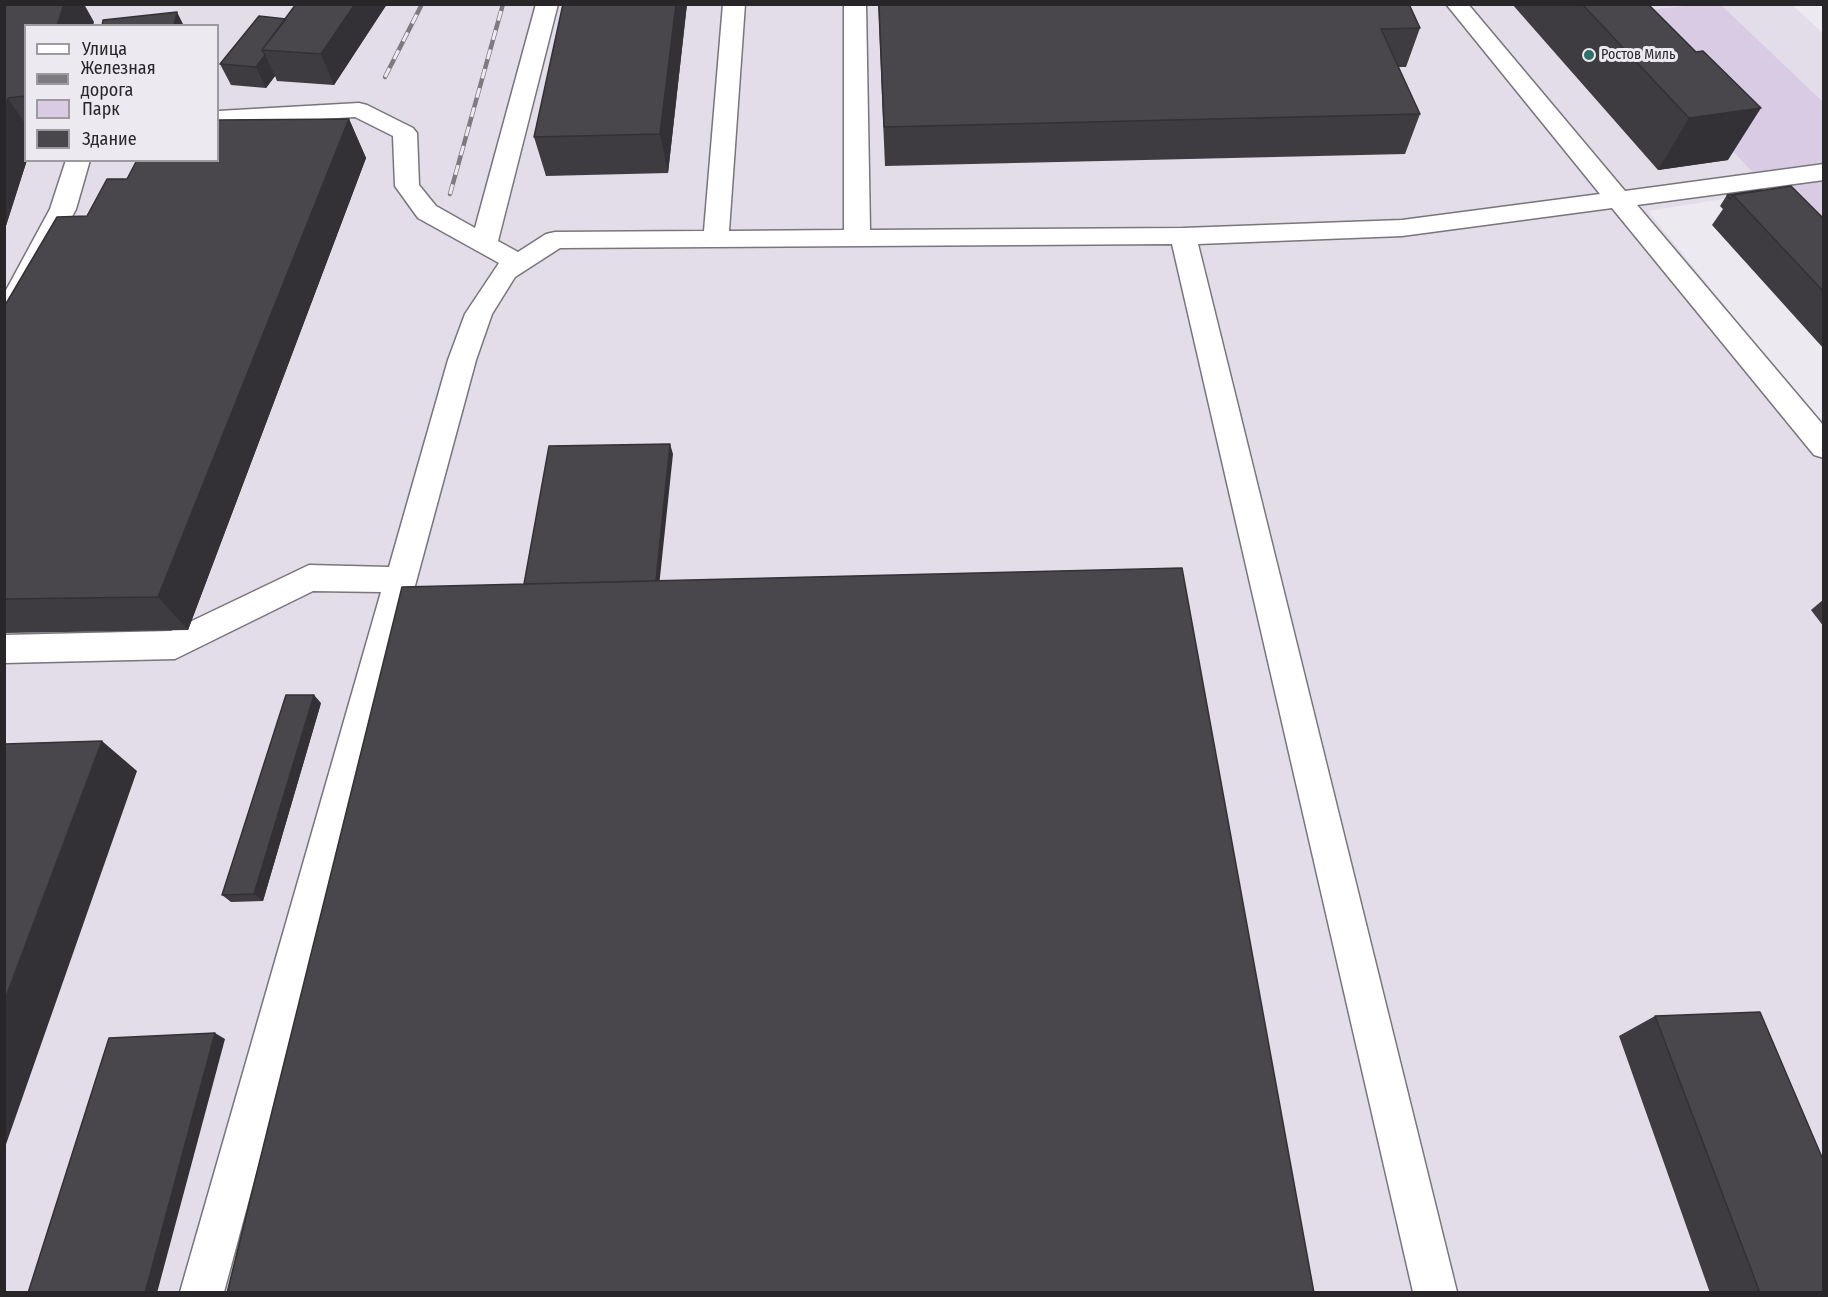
<!DOCTYPE html>
<meta charset="utf-8">
<style>
body{margin:0}
#map{position:relative;width:1828px;height:1297px;overflow:hidden;background:#ede9f0;font-family:"Fira Sans Condensed",sans-serif}
canvas{display:block}
.frame{position:absolute;inset:0;border:6px solid #282629;pointer-events:none}
.legend{position:absolute;left:24px;top:24px;width:195px;height:138px;box-sizing:border-box;background:#ede9f0;border:2px solid #9e9ba0;margin:0;padding:8px 10px;list-style:none;font-size:18px;color:#282629}
.legend li{display:flex;align-items:center;gap:12px;height:30px}
.legend b{width:30px;border:2px solid #9e9ba0}
</style>
<div id="map">
<canvas width="1828" height="1297"></canvas>
<div class="frame"></div>
<ul class="legend">
<li><b style="height:8px;background:#fff"></b>Улица</li>
<li><b style="height:8px;background:#7e7b80"></b>Железная дорога</li>
<li><b style="height:16px;background:#d9cbe4"></b>Парк</li>
<li><b style="height:16px;background:#49464c"></b>Здание</li>
</ul>
</div>
<script>
const context = document.querySelector('canvas').getContext('2d');
context.lineJoin = 'round';
function fill(path, color) {
  context.fillStyle = color;
  context.fill(path, 'evenodd');
}
function trace(path, color, width, dash) {
  context.strokeStyle = color;
  context.lineWidth = width;
  context.lineCap = dash ? 'butt' : 'round';
  context.setLineDash(dash || []);
  context.stroke(path);
}
function drawText(font, color, halo, rows, align = 'center') {
  context.font = font + ' "Fira Sans Condensed",sans-serif';
  context.lineWidth = 6;
  context.setLineDash([]);
  context.textBaseline = 'middle';
  context.strokeStyle = halo;
  context.fillStyle = color;
  for (const [text, x, y, turn = 0] of rows) {
    context.save();
    context.translate(x, y);
    context.rotate((+turn || 0) * Math.PI / 180);
    context.textAlign = isNaN(turn) ? turn : align;
    if (halo) context.strokeText(text, 0, 0);
    context.fillText(text, 0, 0);
    context.restore();
  }
}
fill(new Path2D(`
 M 1791,4 L 1823,33 L 1823,183 L 1648,211 L 1823,427 L 1823,1292 L 5,1292 L 5,5 ZM 26,26 L 218,26 L 218,160 L 26,160 Z`), '#e3dce9');
fill(new Path2D(`
 M 1694,5 L 1721,5 L 1823,102 L 1823,247 L 1605,15 Z`), '#d9cbe4');
const minor = new Path2D(`
 M 536,4 L 558,4 L 498,241 L 518,252 L 546,234 L 555,232 L 704,231 L 723,4 L 745,4 L 729,231 L 844,230 L 844,4 L 866,4 L 870,230 L 1183,228 L 1402,220 L 1600,194 L 1446,4 L 1468,4 L 1625,191 L 1824,164 L 1824,180 L 1637,205 L 1824,426 L 1824,458 L 1814,455 L 1612,208 L 1402,236 L 1198,244 L 1457,1292 L 1413,1292 L 1172,244 L 560,248 L 515,277 L 492,314 L 476,360 L 224,1292 L 180,1292 L 381,592 L 313,591 L 175,659 L 4,663 L 4,635 L 171,631 L 309,565 L 389,567 L 448,360 L 465,314 L 499,263 L 418,218 L 395,186 L 393,136 L 355,117 L 218,125 L 218,111 L 359,103 L 367,105 L 413,128 L 417,133 L 419,185 L 436,206 L 475,228 Z
 M 66,160 L 90,160 L 76,209 L 18,320 L 14,327 L 4,329 L 4,294 L 50,209 Z`);
trace(minor, '#78757b', 3);
fill(minor, '#fff');
const rail = new Path2D(`
 M 385,77 L 422,4
 M 450,194 L 503,4`);
trace(rail, '#7e7b80', 4.5);
trace(rail, '#ede9f0', 3, [10]);
fill(new Path2D(`
 M 4,4 L 94,22 L 26,26 L 26,160 L 27,160 L 4,232 Z
 M 387,4 L 334,85 L 277,81 L 275,76 L 266,88 L 231,85 L 220,64 L 286,19 Z
 M 563,4 L 687,4 L 668,173 L 546,176 L 534,137 Z
 M 878,4 L 1409,4 L 1420,28 L 1406,67 L 1398,67 L 1420,114 L 1405,154 L 885,166 Z
 M 1512,4 L 1648,4 L 1728,160 L 1658,170 Z
 M 349,119 L 366,158 L 188,630 L 4,633 L 4,307 L 87,216 L 127,179 Z
 M 1791,186 L 1824,219 L 1824,349 L 1712,225 L 1723,209 L 1720,206 L 1727,195 Z
 M 1824,599 L 1824,627 L 1811,610 Z
 M 321,703 L 263,901 L 231,902 L 222,895 Z
 M 1655,1016 L 1824,1293 L 1710,1293 L 1619,1036 Z`), '#3f3c41');
fill(new Path2D(`
 M 64,4 L 84,4 L 94,22 L 93,26 L 57,26 Z
 M 355,4 L 387,4 L 334,85 L 321,54 Z
 M 676,4 L 687,4 L 668,173 L 660,134 Z
 M 177,12 L 184,26 L 174,26 Z
 M 265,55 L 275,76 L 266,88 L 256,67 Z
 M 8,98 L 26,125 L 26,160 L 27,160 L 4,232 L 4,107 Z
 M 1761,108 L 1728,160 L 1658,170 L 1689,118 Z
 M 349,119 L 366,158 L 188,630 L 158,597 Z
 M 670,444 L 673,454 L 656,615 L 653,605 Z
 M 314,695 L 321,703 L 263,901 L 254,894 Z
 M 102,741 L 137,771 L 4,1150 L 4,1002 Z
 M 215,1033 L 225,1039 L 157,1293 L 145,1293 Z`), '#333135');
const building = new Path2D(`
 M 4,4 L 64,4 L 57,26 L 26,26 L 26,96 L 8,98 L 4,107 Z
 M 296,4 L 355,4 L 321,54 L 262,50 Z
 M 563,4 L 676,4 L 660,134 L 534,137 Z
 M 879,4 L 1409,4 L 1420,28 L 1381,29 L 1420,114 L 884,127 Z
 M 1582,4 L 1648,4 L 1696,52 L 1703,51 L 1761,108 L 1689,118 Z
 M 177,12 L 174,26 L 102,26 L 103,20 Z
 M 259,16 L 286,19 L 262,50 L 265,55 L 256,67 L 220,64 Z
 M 349,119 L 158,597 L 4,599 L 4,307 L 57,217 L 87,216 L 107,179 L 127,179 L 137,160 L 218,160 L 218,120 Z
 M 1791,186 L 1824,219 L 1824,292 L 1733,195 Z
 M 1762,190 L 1733,195 L 1730,199 L 1727,195 Z
 M 670,444 L 656,581 L 524,584 L 549,446 Z
 M 1182,568 L 1314,1293 L 227,1293 L 402,587 Z
 M 286,695 L 314,695 L 254,894 L 222,895 Z
 M 102,741 L 4,1002 L 4,744 Z
 M 1760,1012 L 1824,1162 L 1824,1293 L 1760,1293 L 1655,1016 Z
 M 215,1033 L 145,1293 L 28,1293 L 109,1038 Z`);
fill(building, '#49464c');
trace(building, '#333135', 1.5);
for (const [x, y, r, color] of [
 [1589,55,6,"#2c7267"]
]) {
  const dot = new Path2D();
  dot.arc(x, y, r, 0, 2 * Math.PI);
  context.fillStyle = color;
  context.fill(dot);
  trace(dot, '#ede9f0', 2);
}
drawText('14px', '#282629', '#ede9f0', [
 ["Ростов Миль",1601,55]
], 'left');
</script>
